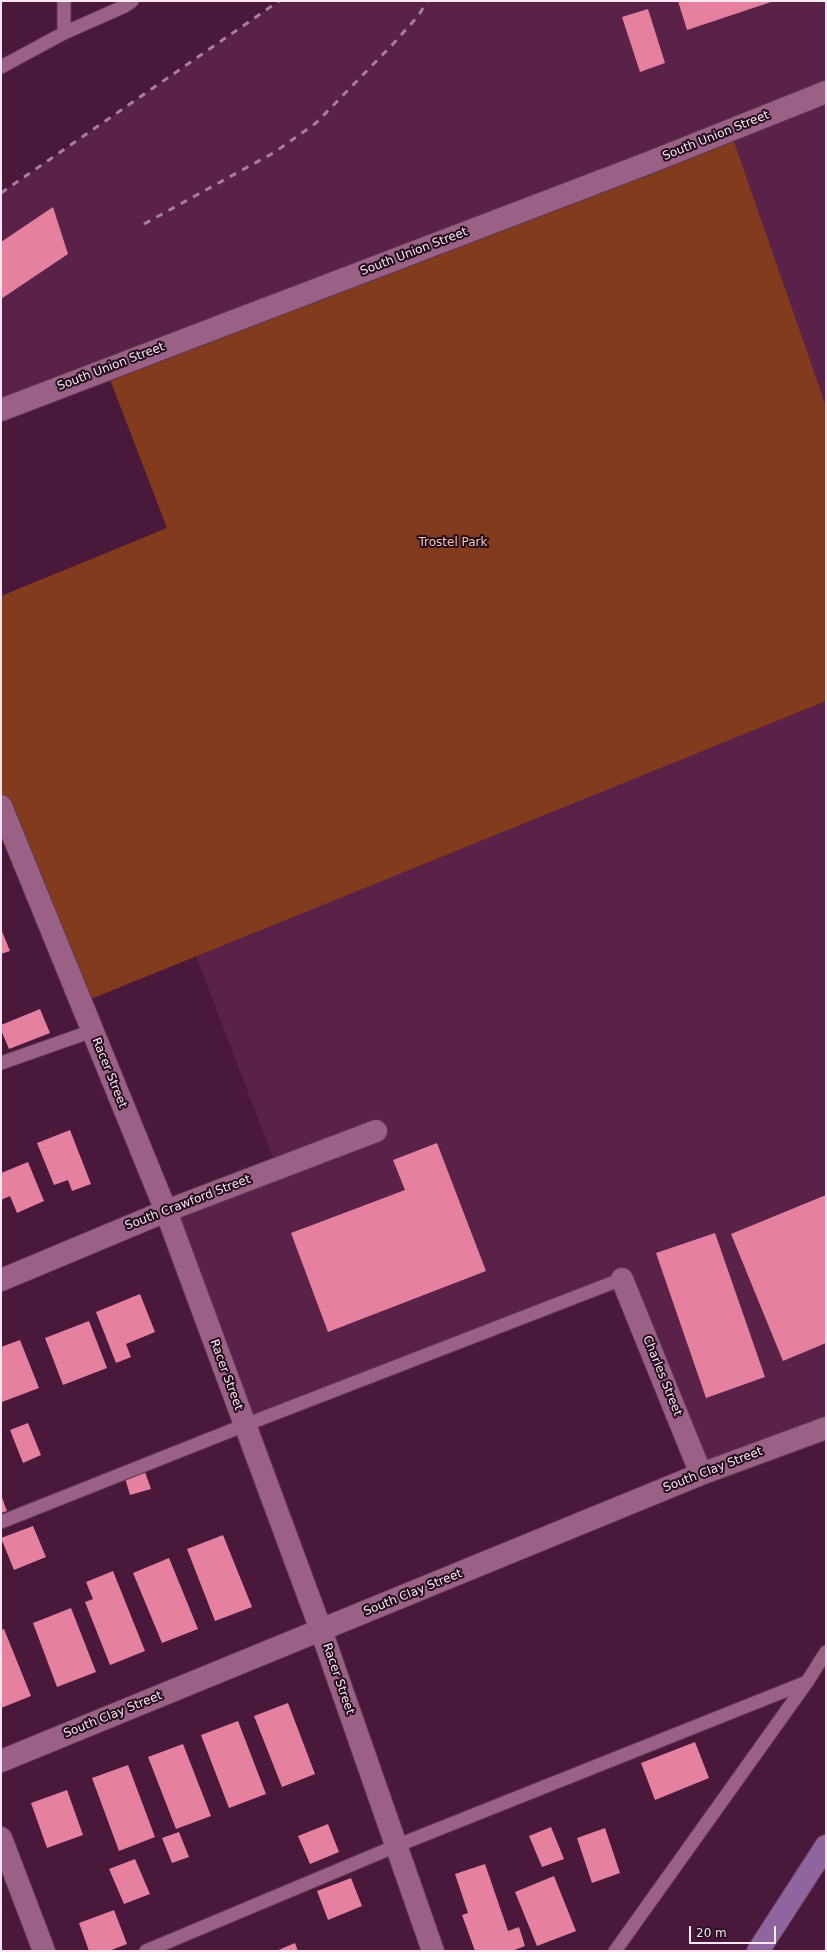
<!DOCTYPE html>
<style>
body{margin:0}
#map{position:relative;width:827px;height:1952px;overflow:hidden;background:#4a183b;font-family:"DejaVu Sans",sans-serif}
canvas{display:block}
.frame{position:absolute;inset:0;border:2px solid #fbe6f2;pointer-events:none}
.scale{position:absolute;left:689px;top:1926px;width:87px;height:18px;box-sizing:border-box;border:2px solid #fbe6f2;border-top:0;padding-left:5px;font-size:12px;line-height:14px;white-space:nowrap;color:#fbe6f2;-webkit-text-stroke:3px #230d1c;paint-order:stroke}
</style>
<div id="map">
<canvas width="827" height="1952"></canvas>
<div class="frame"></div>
<div class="scale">20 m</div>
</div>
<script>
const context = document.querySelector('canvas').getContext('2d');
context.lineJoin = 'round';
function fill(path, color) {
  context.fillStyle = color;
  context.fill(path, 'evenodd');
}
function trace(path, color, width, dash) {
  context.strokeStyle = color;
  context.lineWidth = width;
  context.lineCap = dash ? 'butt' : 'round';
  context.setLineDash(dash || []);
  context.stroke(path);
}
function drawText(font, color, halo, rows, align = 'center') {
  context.font = font + ' "DejaVu Sans",sans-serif';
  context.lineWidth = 4;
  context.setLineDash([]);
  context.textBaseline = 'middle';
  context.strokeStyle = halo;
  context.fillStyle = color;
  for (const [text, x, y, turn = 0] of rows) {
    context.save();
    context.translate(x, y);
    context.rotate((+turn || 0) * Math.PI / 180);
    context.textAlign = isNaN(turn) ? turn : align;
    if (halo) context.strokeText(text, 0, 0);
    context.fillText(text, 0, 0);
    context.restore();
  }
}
fill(new Path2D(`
 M 279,1 L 826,1 L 826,406 L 730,130 L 1,410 L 1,193 Z
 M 826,701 L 826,1428 L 701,1474 L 622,1279 L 245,1425 L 166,1211 L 277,1168 L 196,956 Z`), '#5a2249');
fill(new Path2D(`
 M 730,130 L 826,406 L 826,701 L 81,1003 L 1,806 L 1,596 L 167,528 L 106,369 Z`), '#833b1e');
fill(new Path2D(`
 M 678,1 L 774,1 L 687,30 Z
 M 648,9 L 665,63 L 640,72 L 622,17 Z
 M 53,207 L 68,254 L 1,299 L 1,242 Z
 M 1,929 L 10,951 L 1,954 Z
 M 40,1009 L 50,1033 L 9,1049 L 1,1030 L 1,1025 Z
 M 70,1130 L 91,1184 L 72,1191 L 68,1180 L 54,1185 L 37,1143 Z
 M 437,1143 L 486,1271 L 328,1332 L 291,1233 L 405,1190 L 393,1160 Z
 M 28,1162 L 44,1201 L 17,1213 L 10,1196 L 1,1200 L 1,1173 Z
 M 826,1195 L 826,1343 L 783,1361 L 731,1234 Z
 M 715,1233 L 765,1377 L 706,1398 L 656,1253 Z
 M 140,1294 L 155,1332 L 126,1344 L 131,1357 L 116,1363 L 96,1312 Z
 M 89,1321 L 107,1368 L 63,1385 L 45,1338 Z
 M 20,1340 L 39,1388 L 2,1402 L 1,1347 Z
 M 28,1423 L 41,1455 L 23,1463 L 10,1430 Z
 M 145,1472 L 151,1489 L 130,1495 L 125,1478 Z
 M 1,1495 L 7,1511 L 1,1513 Z
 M 33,1526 L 46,1557 L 14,1570 L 1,1538 Z
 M 223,1535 L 252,1607 L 215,1621 L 187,1549 Z
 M 169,1558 L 198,1629 L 162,1643 L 133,1573 Z
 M 113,1571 L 145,1651 L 110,1665 L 85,1602 L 93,1599 L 86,1582 Z
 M 71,1608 L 96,1672 L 57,1687 L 33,1623 Z
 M 4,1629 L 31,1696 L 1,1708 L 1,1630 Z
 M 288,1703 L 315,1774 L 282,1787 L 254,1716 Z
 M 238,1721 L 266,1794 L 229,1808 L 201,1735 Z
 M 695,1742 L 709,1778 L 655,1800 L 641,1763 Z
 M 183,1744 L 211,1816 L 176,1829 L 148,1757 Z
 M 128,1765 L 155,1837 L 119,1851 L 92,1778 Z
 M 67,1790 L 83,1835 L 47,1848 L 31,1803 Z
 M 328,1824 L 339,1852 L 310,1864 L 298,1836 Z
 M 551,1827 L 564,1859 L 542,1867 L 529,1836 Z
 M 605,1828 L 620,1873 L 592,1883 L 577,1838 Z
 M 179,1832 L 189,1857 L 172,1863 L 162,1838 Z
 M 135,1859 L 150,1894 L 124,1904 L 109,1869 Z
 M 485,1864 L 508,1931 L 519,1927 L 525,1946 L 512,1951 L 475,1951 L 462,1915 L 468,1913 L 455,1874 Z
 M 554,1876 L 576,1931 L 537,1946 L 515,1892 Z
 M 351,1878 L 362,1906 L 328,1920 L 317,1891 Z
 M 114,1910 L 127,1944 L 109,1951 L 89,1951 L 79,1923 Z
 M 295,1943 L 298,1951 L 276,1951 Z`), '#e5819f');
const service = new Path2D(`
 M 64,33 L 64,1
 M 1,67 L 64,33 L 125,6 L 132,1
 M 1,1063 L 92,1031
 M 1,1522 L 245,1425 L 622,1279
 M 146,1951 L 396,1846 L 807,1682
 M 615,1951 L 807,1682 L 826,1652`);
const minor = new Path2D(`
 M 1,410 L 648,163 L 826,92
 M 1,806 L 166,1211 L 321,1630 L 433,1951
 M 622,1279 L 701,1474
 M 1,1280 L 166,1211 L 376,1131
 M 1,1761 L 701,1474 L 826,1428
 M 1,1838 L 44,1951`);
const secondary = new Path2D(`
 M 758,1951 L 826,1846`);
trace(service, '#5f3753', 15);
trace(minor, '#5f3753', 24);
trace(secondary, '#5f3753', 24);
trace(service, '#9a6085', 13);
trace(minor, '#9a6085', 22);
trace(secondary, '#8f65a0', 22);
trace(new Path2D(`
 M 1,193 L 279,1
 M 144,224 L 275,152 L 316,123 L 393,44 L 419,15 L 427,1`), '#a48198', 3, [7, 7]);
drawText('12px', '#fbe6f2', '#230d1c', [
 ["South Union Street",716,136,-22],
 ["South Union Street",414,252,-21],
 ["South Union Street",111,367,-21],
 ["Racer Street",109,1073,68],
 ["South Crawford Street",188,1203,-21],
 ["Racer Street",226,1375,70],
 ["Charles Street",662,1376,68],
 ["South Clay Street",713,1470,-21],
 ["South Clay Street",413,1593,-22],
 ["Racer Street",338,1679,71],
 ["South Clay Street",113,1715,-22]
]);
drawText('12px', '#f7c5b2', '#230d1c', [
 ["Trostel Park",453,543]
]);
</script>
